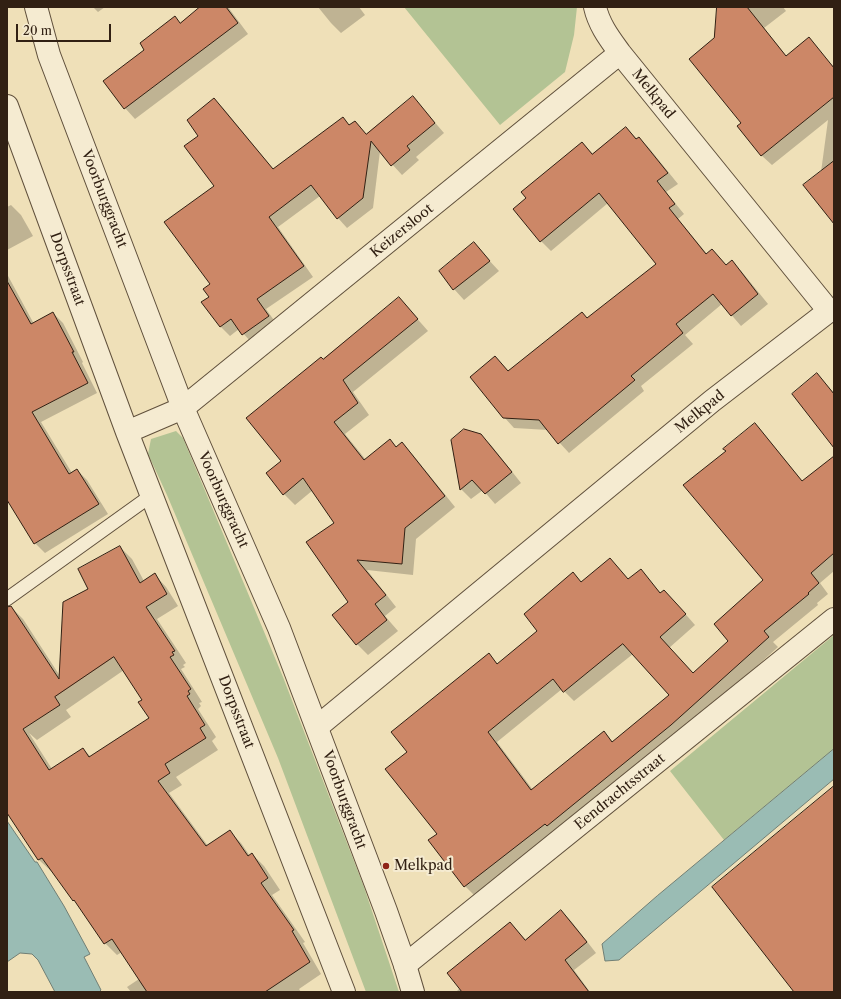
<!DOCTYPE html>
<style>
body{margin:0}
#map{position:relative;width:841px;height:999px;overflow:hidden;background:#efe0b8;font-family:"Libre Caslon Text",serif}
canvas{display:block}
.frame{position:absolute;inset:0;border:8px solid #312013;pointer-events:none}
.scale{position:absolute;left:16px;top:24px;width:95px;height:18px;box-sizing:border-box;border:2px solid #312013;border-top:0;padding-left:5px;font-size:12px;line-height:14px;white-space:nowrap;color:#312013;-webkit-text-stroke:3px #f5ebd1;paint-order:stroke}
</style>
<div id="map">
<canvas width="841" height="999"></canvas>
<div class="frame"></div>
<div class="scale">20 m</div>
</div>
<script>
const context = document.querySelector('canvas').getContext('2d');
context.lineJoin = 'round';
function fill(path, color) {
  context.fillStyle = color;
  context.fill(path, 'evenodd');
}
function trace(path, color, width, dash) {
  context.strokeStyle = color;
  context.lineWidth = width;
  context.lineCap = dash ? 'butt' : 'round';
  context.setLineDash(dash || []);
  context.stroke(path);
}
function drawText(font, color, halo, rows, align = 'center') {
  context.font = font + ' "Libre Caslon Text",serif';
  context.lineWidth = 4;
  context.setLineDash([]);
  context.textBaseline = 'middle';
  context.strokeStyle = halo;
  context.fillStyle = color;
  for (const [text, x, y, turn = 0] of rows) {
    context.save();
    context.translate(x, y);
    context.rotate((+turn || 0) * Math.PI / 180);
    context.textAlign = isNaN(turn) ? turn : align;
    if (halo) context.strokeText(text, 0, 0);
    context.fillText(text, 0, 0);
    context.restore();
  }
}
fill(new Path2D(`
 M 404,7 L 577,7 L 574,35 L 565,72 L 500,125 Z
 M 176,431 L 183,438 L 283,677 L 364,887 L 399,992 L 366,992 L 278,758 L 167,495 L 148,454 L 151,439 Z
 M 834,635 L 834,749 L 724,840 L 670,771 Z`), '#b3c394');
const water = new Path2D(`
 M 834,749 L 834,779 L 619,960 L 605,961 L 602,944 L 657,896 Z
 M 7,821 L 35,862 L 37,862 L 64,906 L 90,954 L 84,957 L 101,990 L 99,992 L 55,992 L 38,960 L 32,954 L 20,953 L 7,962 Z`);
fill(water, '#9abcb4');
trace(water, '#707e74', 1);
fill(new Path2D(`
 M 93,7 L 105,7 L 98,12 Z
 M 202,7 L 228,7 L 248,34 L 135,119 L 125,108 L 146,50 L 175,18 L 181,24 Z
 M 318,7 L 359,7 L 365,15 L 341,33 L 331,23 Z
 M 718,7 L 783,7 L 786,11 L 764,28 L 787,57 L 809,39 L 834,67 L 834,75 L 822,85 L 834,99 L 834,223 L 821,172 L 828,120 L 772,165 L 761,155 L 742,123 L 715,39 Z
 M 413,97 L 444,133 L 416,157 L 419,160 L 402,175 L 380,151 L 373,208 L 347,228 L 338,218 L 320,196 L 278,227 L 313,277 L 266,309 L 278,326 L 253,344 L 239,329 L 230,336 L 220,326 L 210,297 L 215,186 L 199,136 L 214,100 L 224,109 L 274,170 L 343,118 L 350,126 L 355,122 L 367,135 Z
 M 626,128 L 637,139 L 639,138 L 649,148 L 678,184 L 666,192 L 684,214 L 678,219 L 707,254 L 712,250 L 727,266 L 732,262 L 742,272 L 768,304 L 741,326 L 722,304 L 685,335 L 693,344 L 641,386 L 644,391 L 569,453 L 548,430 L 514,428 L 504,417 L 495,357 L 508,371 L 588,319 L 657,264 L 608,203 L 551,251 L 541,241 L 527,198 L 582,143 L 593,154 Z
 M 11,205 L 21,215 L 33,236 L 7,250 L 7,207 Z
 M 473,243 L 499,271 L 464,300 L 454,289 L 440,271 Z
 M 7,274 L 34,324 L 53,313 L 63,323 L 83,362 L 82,363 L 97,393 L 41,422 L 72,473 L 77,470 L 87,480 L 108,514 L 45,553 L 35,543 L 7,498 Z
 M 399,298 L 428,331 L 353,392 L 369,415 L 345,434 L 366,460 L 390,441 L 397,448 L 402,444 L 413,455 L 455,507 L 416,539 L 413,575 L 367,570 L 396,607 L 385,616 L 398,631 L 368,655 L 357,644 L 335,523 L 313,490 L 295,505 L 284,494 L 282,461 L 323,360 Z
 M 817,374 L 834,393 L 834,446 Z
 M 755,424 L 764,434 L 803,482 L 834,465 L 834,571 L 820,583 L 828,594 L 817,603 L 818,605 L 773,642 L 778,647 L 681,735 L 475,896 L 465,886 L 438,834 L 408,752 L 489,655 L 498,664 L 539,631 L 581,582 L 628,580 L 640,571 L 661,593 L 674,601 L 695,625 L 669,648 L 693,674 L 730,641 L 765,580 L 727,451 ZM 633,654 L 671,695 L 613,742 L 604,732 L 533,790 L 497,742 L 562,689 L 574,701 Z
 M 480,435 L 491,445 L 521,483 L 495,504 L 483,490 L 471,499 L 461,489 L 452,440 Z
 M 120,547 L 132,559 L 144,581 L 155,575 L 166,587 L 178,606 L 157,619 L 186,663 L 183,665 L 185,667 L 181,669 L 202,702 L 199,703 L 201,706 L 198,709 L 216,737 L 212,741 L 218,750 L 176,777 L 182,785 L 169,793 L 208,846 L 229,831 L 241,843 L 250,856 L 252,854 L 264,866 L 280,890 L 272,895 L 305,942 L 303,943 L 321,974 L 299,989 L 301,992 L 131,992 L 127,987 L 139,979 L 122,952 L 117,955 L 105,943 L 79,905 L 52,870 L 51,871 L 39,860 L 7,810 L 7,609 L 11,607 L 23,619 L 60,676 L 89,589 ZM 124,670 L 143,700 L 150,718 L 91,757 L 83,749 L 52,769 L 29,733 L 37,740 L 71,717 L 66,710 Z
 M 561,911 L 571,921 L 596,953 L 574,970 L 590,992 L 456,992 L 460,988 L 510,923 L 526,940 Z`), '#0003');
const building = new Path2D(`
 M 200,7 L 226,7 L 238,23 L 124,109 L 103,81 L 144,50 L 140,43 L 175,16 L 180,23 Z
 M 717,7 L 747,7 L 786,56 L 809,37 L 834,68 L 834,97 L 761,156 L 737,126 L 741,123 L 689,59 L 714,38 Z
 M 413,96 L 435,123 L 407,146 L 410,150 L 391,166 L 371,141 L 363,198 L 337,219 L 311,185 L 269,217 L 304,266 L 257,299 L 269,316 L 242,335 L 231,319 L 220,327 L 201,302 L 209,297 L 203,289 L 210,284 L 164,222 L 214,186 L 184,146 L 198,136 L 187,120 L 214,98 L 273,169 L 343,117 L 349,125 L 355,121 L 366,134 Z
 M 626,127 L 636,139 L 639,137 L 668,173 L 657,181 L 675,204 L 669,208 L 706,254 L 712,249 L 726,265 L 732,260 L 758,294 L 731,316 L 713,294 L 676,324 L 683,333 L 631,376 L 635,380 L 558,444 L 539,420 L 503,418 L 470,377 L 495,356 L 508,371 L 582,312 L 587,318 L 656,264 L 599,193 L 540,242 L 513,209 L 526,198 L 521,192 L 582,142 L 592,154 Z
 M 834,161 L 834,224 L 803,185 Z
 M 474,242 L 490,261 L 453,290 L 439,271 Z
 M 7,281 L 31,324 L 53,312 L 74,352 L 72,352 L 88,383 L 32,412 L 69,474 L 77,469 L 99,504 L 34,544 L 7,500 Z
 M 399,297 L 418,319 L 343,380 L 358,403 L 334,422 L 364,460 L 390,439 L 396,447 L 402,442 L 445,496 L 405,528 L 402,564 L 357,560 L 386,595 L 375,604 L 387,620 L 356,645 L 332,615 L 348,602 L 306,542 L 334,523 L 303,478 L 283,495 L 266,473 L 281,461 L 246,418 L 321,357 L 323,359 Z
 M 817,373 L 834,394 L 834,448 L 792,394 Z
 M 755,423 L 802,481 L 834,456 L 834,553 L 811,573 L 819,583 L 808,593 L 809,594 L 764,631 L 769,637 L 671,725 L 547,826 L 545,824 L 464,887 L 428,840 L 437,834 L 385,769 L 407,752 L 391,732 L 489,653 L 497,664 L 537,631 L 524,614 L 573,572 L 581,582 L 610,558 L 628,579 L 641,569 L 660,593 L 664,590 L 686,614 L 660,637 L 693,673 L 728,641 L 714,624 L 763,580 L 683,485 L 726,451 L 723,449 ZM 623,644 L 669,695 L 612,742 L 604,731 L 531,790 L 488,732 L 553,679 L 563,692 Z
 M 464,429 L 481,434 L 512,472 L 485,494 L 472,480 L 460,490 L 451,440 Z
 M 120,546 L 140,583 L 155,573 L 167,594 L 146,607 L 175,651 L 172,652 L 174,655 L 170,657 L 191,689 L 188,691 L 190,694 L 187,696 L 205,725 L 200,728 L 206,738 L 165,764 L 170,773 L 158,781 L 206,846 L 230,830 L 248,856 L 252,853 L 268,878 L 261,883 L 294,930 L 292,931 L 310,962 L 265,992 L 147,992 L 112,939 L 104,944 L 74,900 L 73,901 L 42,858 L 38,860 L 7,813 L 7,607 L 11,606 L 59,679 L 63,602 L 88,589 L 78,569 ZM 114,657 L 142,700 L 138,702 L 149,718 L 89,757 L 83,748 L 49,770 L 23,729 L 60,705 L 55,697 Z
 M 834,786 L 834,992 L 794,992 L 712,887 Z
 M 561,910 L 587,942 L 565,960 L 589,992 L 462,992 L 447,973 L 510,922 L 525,940 Z`);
fill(building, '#cc8767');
trace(building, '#312013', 1);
const service = new Path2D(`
 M 7,599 L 152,495`);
const minor = new Path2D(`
 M 7,106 L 127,432 L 344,992
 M 127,432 L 183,408 L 620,53
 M 317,727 L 712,401 L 829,311 L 620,53 C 610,39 599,25 595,7
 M 405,965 L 834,619`);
const tertiary = new Path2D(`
 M 36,7 L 49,55 L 183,408 L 279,628 L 386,911 L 405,965 L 413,992`);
trace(service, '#60503c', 15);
trace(minor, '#60503c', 24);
trace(tertiary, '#60503c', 24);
trace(service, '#f5ebd1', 13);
trace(minor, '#f5ebd1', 22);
trace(tertiary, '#f5ebd1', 22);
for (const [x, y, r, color] of [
 [386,866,4,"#8f2418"]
]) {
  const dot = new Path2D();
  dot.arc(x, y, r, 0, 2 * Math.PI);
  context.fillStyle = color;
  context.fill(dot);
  trace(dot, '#f5ebd1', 1.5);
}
drawText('14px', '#312013', '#f5ebd1', [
 ["Melkpad",653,94,51],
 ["Voorburggracht",104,199,69],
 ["Keizersloot",402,231,-39],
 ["Dorpsstraat",67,269,70],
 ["Melkpad",700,412,-39],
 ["Voorburggracht",223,500,66],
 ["Dorpsstraat",236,712,69],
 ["Eendrachtsstraat",620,792,-39],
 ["Voorburggracht",344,800,70]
]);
drawText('14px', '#312013', '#f5ebd1', [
 ["Melkpad",394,866]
], 'left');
</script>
